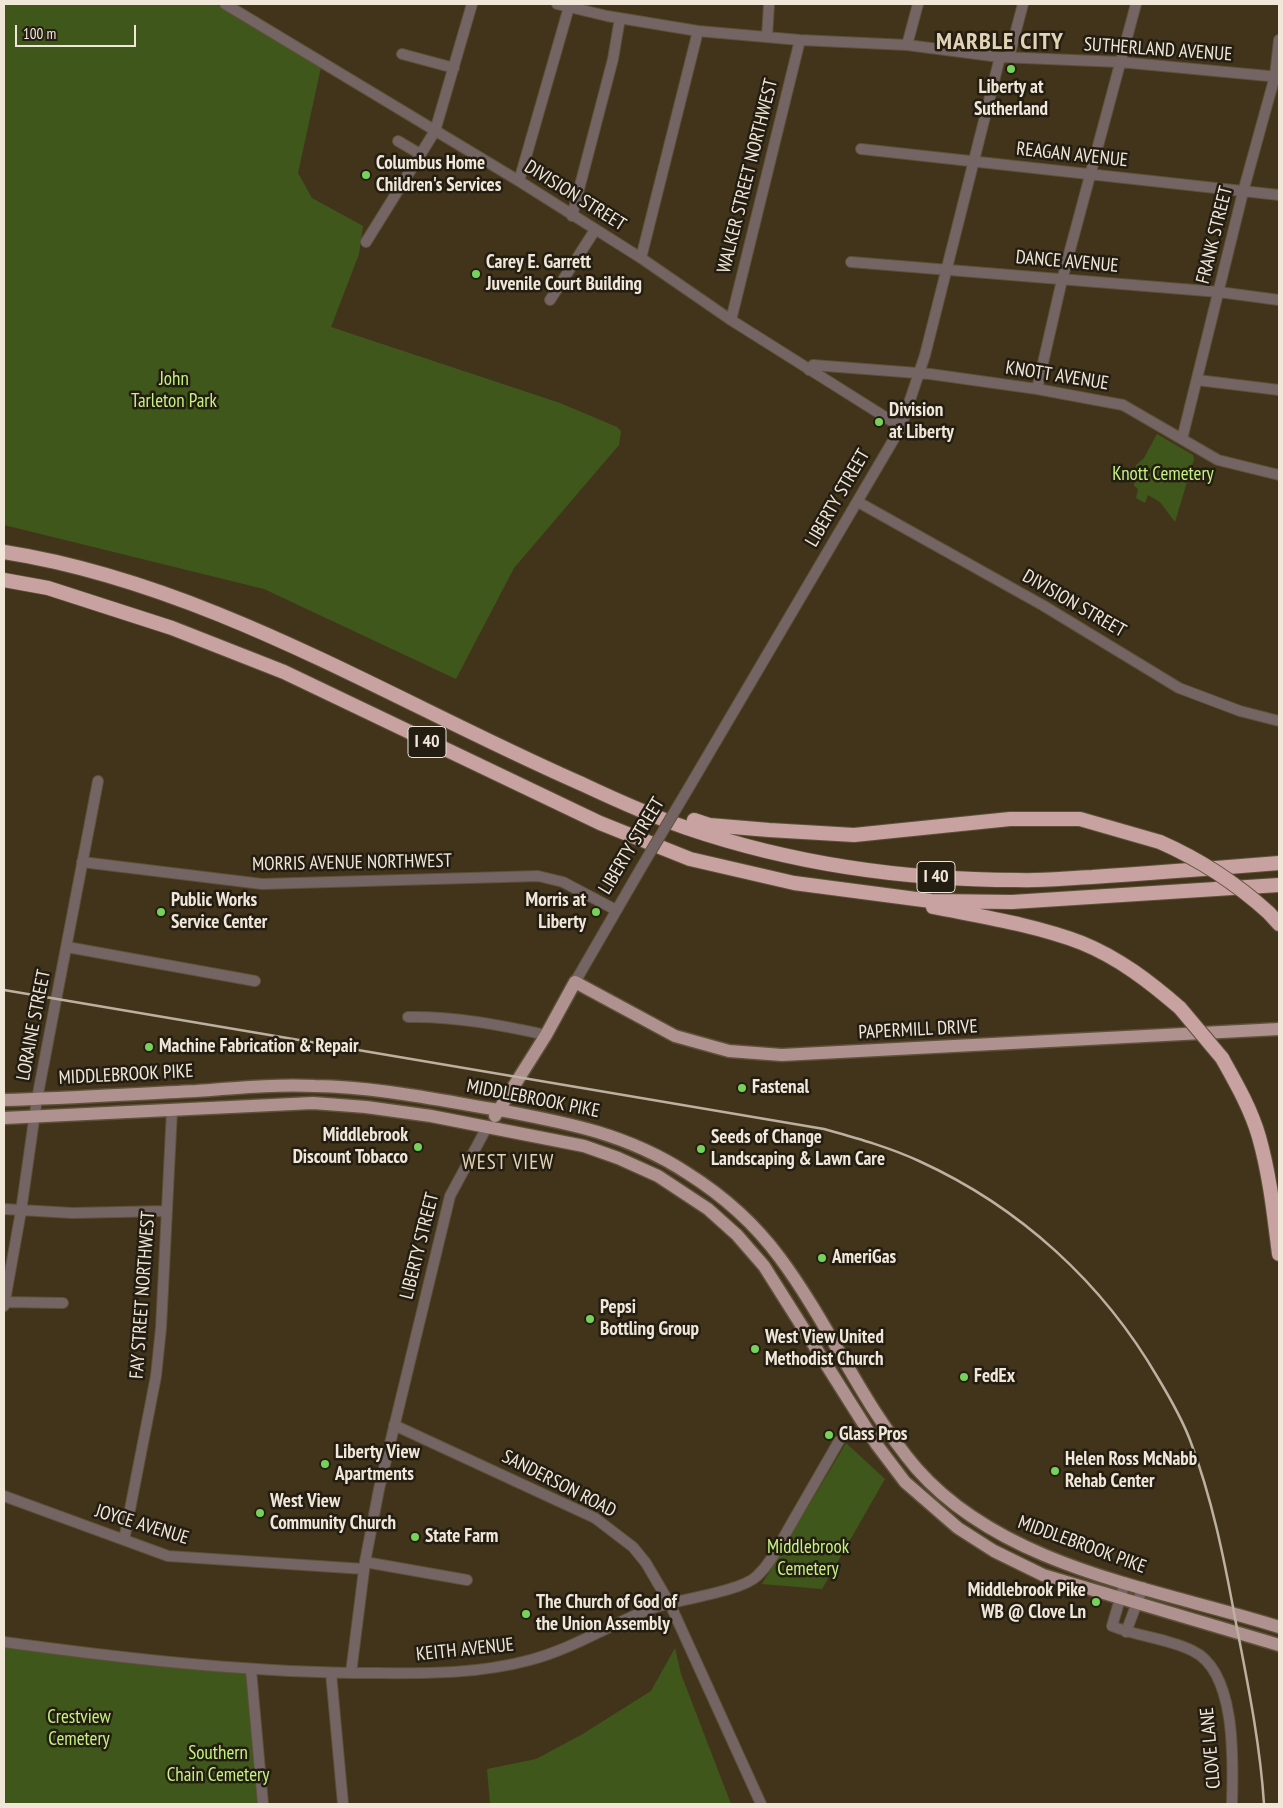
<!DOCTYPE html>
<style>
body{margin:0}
#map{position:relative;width:1283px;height:1808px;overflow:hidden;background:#42341b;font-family:"PT Sans Narrow",sans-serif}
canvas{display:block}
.frame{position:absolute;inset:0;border:5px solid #f0e7d9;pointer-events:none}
.scale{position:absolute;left:15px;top:25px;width:121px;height:22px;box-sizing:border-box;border:2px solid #f0e7d9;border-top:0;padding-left:6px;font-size:15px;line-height:18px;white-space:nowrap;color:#f0e7d9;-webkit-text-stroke:4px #231d12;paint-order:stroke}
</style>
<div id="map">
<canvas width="1283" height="1808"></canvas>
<div class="frame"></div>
<div class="scale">100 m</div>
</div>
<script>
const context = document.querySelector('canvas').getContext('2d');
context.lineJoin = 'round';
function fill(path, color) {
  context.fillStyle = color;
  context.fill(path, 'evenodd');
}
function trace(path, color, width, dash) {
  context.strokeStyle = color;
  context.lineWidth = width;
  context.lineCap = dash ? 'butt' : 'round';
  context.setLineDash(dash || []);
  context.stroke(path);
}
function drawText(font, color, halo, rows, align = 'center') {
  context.font = font + ' "PT Sans Narrow",sans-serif';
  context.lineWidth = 5;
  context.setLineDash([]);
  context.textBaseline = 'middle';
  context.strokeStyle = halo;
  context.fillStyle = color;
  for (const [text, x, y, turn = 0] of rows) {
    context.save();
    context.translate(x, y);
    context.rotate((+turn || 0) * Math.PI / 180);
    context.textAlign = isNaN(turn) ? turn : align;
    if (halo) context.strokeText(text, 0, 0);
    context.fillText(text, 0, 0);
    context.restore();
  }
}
fill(new Path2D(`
 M 4,4 L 216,4 L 321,67 L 298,173 L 312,198 L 363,226 L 359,254 L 331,327 L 560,403 L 617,427 L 621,431 L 619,445 L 514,568 L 456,679 L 264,589 L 4,525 Z
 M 1157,434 L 1193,455 L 1194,459 L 1175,522 L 1160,502 L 1148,495 L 1145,503 L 1136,498 L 1138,489 L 1134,486 L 1136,465 L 1144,458 Z
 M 846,1443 L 885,1479 L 822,1589 L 762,1584 Z
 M 4,1645 L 175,1667 L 247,1674 L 259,1804 L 4,1804 Z
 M 675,1648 L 681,1674 L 731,1804 L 490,1804 L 487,1769 L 536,1759 L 581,1735 L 651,1691 Z`), '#40571c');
const minor = new Path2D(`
 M 225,4 L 519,181 L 641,258 L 731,320 L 901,427
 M 557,4 L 607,16 L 698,31 L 800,40 L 907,45 L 1000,57 L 1120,62 L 1279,77
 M 767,37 L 769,4
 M 907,45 L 918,4
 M 402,54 L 454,68
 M 1009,57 L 1023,4
 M 398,141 L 420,154
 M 861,149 L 1279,195
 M 519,181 L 569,7
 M 572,216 L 613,59 L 620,18
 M 366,242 L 435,131 L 472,4
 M 641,258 L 698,31
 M 851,262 L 1219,292 L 1279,300
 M 550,300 L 595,230
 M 731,320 L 800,40
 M 809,370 L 813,365 L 930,374 L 1037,389 L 1123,405 L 1218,460 L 1279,475
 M 1197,380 L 1279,390
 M 1037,389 L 1062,280 L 1136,4
 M 1182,439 L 1243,192 L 1275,76 L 1279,40
 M 858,502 L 1044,606 L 1179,688 L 1240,711 L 1279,721
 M 688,789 L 901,427 L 925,355 L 1000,57
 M 82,862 L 262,884 L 538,876 L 563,882 L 616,910
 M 67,947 L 255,981
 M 575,982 L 641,868
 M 408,1017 C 453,1016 501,1025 546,1035
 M 4,1209 L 72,1213 L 166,1211
 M 5,1302 L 63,1303
 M 4,1306 L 21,1211 L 37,1099 L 98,781
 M 394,1425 L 595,1518 L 633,1547 L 646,1563 L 670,1604 L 761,1804
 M 4,1496 L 168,1556 L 364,1569
 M 124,1540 L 156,1376 L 161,1328 L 172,1110
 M 365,1562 L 467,1580
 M 1125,1582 L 1112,1626 C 1138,1637 1168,1638 1193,1651 C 1237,1672 1233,1763 1232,1804
 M 1126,1632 L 1143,1587
 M 4,1642 C 120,1658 236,1671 353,1673 C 413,1673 471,1676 530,1660 C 572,1649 609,1625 650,1609 C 674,1600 741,1592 757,1576 C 772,1562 780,1543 790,1526 C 807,1497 823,1469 839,1441
 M 251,1670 L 263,1804
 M 331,1673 L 343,1804
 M 351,1673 L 365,1562 L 379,1489 L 450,1196 L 487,1127`);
const major = new Path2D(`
 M 4,1100 C 68,1098 132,1094 196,1091 C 236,1088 276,1084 315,1086 C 377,1087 438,1100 499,1110 C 568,1123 627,1134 687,1173 C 722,1195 755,1224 780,1258 C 830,1325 862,1405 917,1469 C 1004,1568 1159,1589 1279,1627
 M 495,1116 L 546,1035 L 575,982 L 675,1036 L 729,1051 L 782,1055 L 1279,1029
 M 4,1118 L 313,1103 L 366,1107 L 431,1116 L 584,1146 L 618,1158 L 658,1176 L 708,1209 L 737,1235 L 764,1266 L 877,1445 L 905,1482 L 958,1528 L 994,1551 L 1043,1575 L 1279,1645`);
const highway = new Path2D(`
 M 4,552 C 209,584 394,702 582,784 C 616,800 651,816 687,828 C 793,864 906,880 1018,880 C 1042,881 1067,878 1092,877 C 1154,873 1217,868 1279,863
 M 4,580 L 48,588 L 172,628 L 284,672 L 600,823 L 690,859 L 794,883 L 931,901 L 1012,902 L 1279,885
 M 694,820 L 709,825 L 769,830 L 854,835 L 1010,819 L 1080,819 L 1160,842
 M 933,907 C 983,917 1035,925 1082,943 C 1119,958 1150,982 1180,1008
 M 1269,913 L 1279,924
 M 1222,1058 C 1236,1083 1251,1109 1259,1137 C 1270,1176 1274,1215 1279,1254`);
trace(minor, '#5e5139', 12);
trace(major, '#5e5139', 15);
trace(highway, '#5e5139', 16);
trace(minor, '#746564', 10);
trace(major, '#af918f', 12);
trace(highway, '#c7a2a0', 14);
trace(new Path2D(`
 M 4,990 L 824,1129 C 856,1138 889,1147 919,1161 C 1020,1207 1103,1283 1158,1378 C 1170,1398 1182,1419 1190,1440 C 1212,1498 1224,1558 1235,1618 C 1247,1680 1260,1742 1264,1804`), '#bcb1a0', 2.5);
const minorBridge = new Path2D(`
 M 641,868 L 688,789`);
const highwayBridge = new Path2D(`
 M 1160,842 C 1201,860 1236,883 1269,913
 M 1180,1008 L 1222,1058`);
trace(minorBridge, '#5e5139', 12, []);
trace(highwayBridge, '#5e5139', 16, []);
trace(minorBridge, '#746564', 10);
trace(highwayBridge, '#c7a2a0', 14);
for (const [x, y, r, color] of [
 [1011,69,5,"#76d25a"],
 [366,175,5,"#76d25a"],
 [476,274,5,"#76d25a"],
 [879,422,5,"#76d25a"],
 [161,912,5,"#76d25a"],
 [596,912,5,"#76d25a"],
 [149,1047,5,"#76d25a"],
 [742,1088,5,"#76d25a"],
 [418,1147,5,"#76d25a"],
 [701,1149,5,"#76d25a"],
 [822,1258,5,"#76d25a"],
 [590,1319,5,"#76d25a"],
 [755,1349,5,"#76d25a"],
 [964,1377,5,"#76d25a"],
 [829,1435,5,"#76d25a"],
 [325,1464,5,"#76d25a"],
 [1055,1471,5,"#76d25a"],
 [260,1513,5,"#76d25a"],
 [415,1537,5,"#76d25a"],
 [1096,1602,5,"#76d25a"],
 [526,1614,5,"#76d25a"]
]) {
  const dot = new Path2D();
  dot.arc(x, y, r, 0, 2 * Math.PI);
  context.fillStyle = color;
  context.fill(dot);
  trace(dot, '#231d12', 2);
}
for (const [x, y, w] of [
 [427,742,38],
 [936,877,38]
]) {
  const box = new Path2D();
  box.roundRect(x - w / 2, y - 15.5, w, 31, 4);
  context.fillStyle = '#231d12';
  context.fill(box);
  trace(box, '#f0e7d9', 1);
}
drawText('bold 18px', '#f0e7d9', null, [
 ["I 40",427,742],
 ["I 40",936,877]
]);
drawText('19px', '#f0e7d9', '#231d12', [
 ["SUTHERLAND AVENUE",1158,50,4],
 ["REAGAN AVENUE",1072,155,6],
 ["WALKER STREET NORTHWEST",748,176,-76],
 ["DIVISION STREET",575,196,32],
 ["FRANK STREET",1215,235,-76],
 ["DANCE AVENUE",1067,262,5],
 ["KNOTT AVENUE",1057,376,9],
 ["LIBERTY STREET",838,498,-60],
 ["DIVISION STREET",1074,604,30],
 ["LIBERTY STREET",632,846,-59],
 ["MORRIS AVENUE NORTHWEST",352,863,-1],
 ["LORAINE STREET",34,1025,-79],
 ["PAPERMILL DRIVE",918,1030,-3],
 ["MIDDLEBROOK PIKE",126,1075,-3],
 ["MIDDLEBROOK PIKE",533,1099,11],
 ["LIBERTY STREET",420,1246,-76],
 ["FAY STREET NORTHWEST",143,1295,-86],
 ["SANDERSON ROAD",559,1484,27],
 ["JOYCE AVENUE",142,1525,17],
 ["MIDDLEBROOK PIKE",1082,1545,20],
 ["KEITH AVENUE",465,1650,-6],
 ["CLOVE LANE",1211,1748,-95]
]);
drawText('bold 19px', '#f0e7d9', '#231d12', [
 ["Liberty at",1011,88,"center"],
 ["Sutherland",1011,110,"center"],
 ["Columbus Home",376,164],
 ["Children's Services",376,186],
 ["Carey E. Garrett",486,263],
 ["Juvenile Court Building",486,285],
 ["Division",889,411],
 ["at Liberty",889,433],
 ["Public Works",171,901],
 ["Service Center",171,923],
 ["Morris at",586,901,"right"],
 ["Liberty",586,923,"right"],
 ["Machine Fabrication & Repair",159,1047],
 ["Fastenal",752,1088],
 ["Middlebrook",408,1136,"right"],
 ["Discount Tobacco",408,1158,"right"],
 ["Seeds of Change",711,1138],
 ["Landscaping & Lawn Care",711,1160],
 ["AmeriGas",832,1258],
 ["Pepsi",600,1308],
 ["Bottling Group",600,1330],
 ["West View United",765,1338],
 ["Methodist Church",765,1360],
 ["FedEx",974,1377],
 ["Glass Pros",839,1435],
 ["Liberty View",335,1453],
 ["Apartments",335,1475],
 ["Helen Ross McNabb",1065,1460],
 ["Rehab Center",1065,1482],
 ["West View",270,1502],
 ["Community Church",270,1524],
 ["State Farm",425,1537],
 ["Middlebrook Pike",1086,1591,"right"],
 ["WB @ Clove Ln",1086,1613,"right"],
 ["The Church of God of",536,1603],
 ["the Union Assembly",536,1625]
], 'left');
drawText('19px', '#c3f380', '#231d12', [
 ["John",174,380],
 ["Tarleton Park",174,402],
 ["Knott Cemetery",1163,475],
 ["Middlebrook",808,1548],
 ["Cemetery",808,1570],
 ["Crestview",79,1718],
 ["Cemetery",79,1740],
 ["Southern",218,1754],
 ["Chain Cemetery",218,1776]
]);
context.letterSpacing = '1px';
drawText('21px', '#e3d3b5', '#231d12', [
 ["WEST VIEW",508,1163]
]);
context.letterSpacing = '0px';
context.letterSpacing = '1px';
drawText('bold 24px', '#e3d3b5', '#231d12', [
 ["MARBLE CITY",1000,42]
]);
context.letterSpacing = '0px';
</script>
